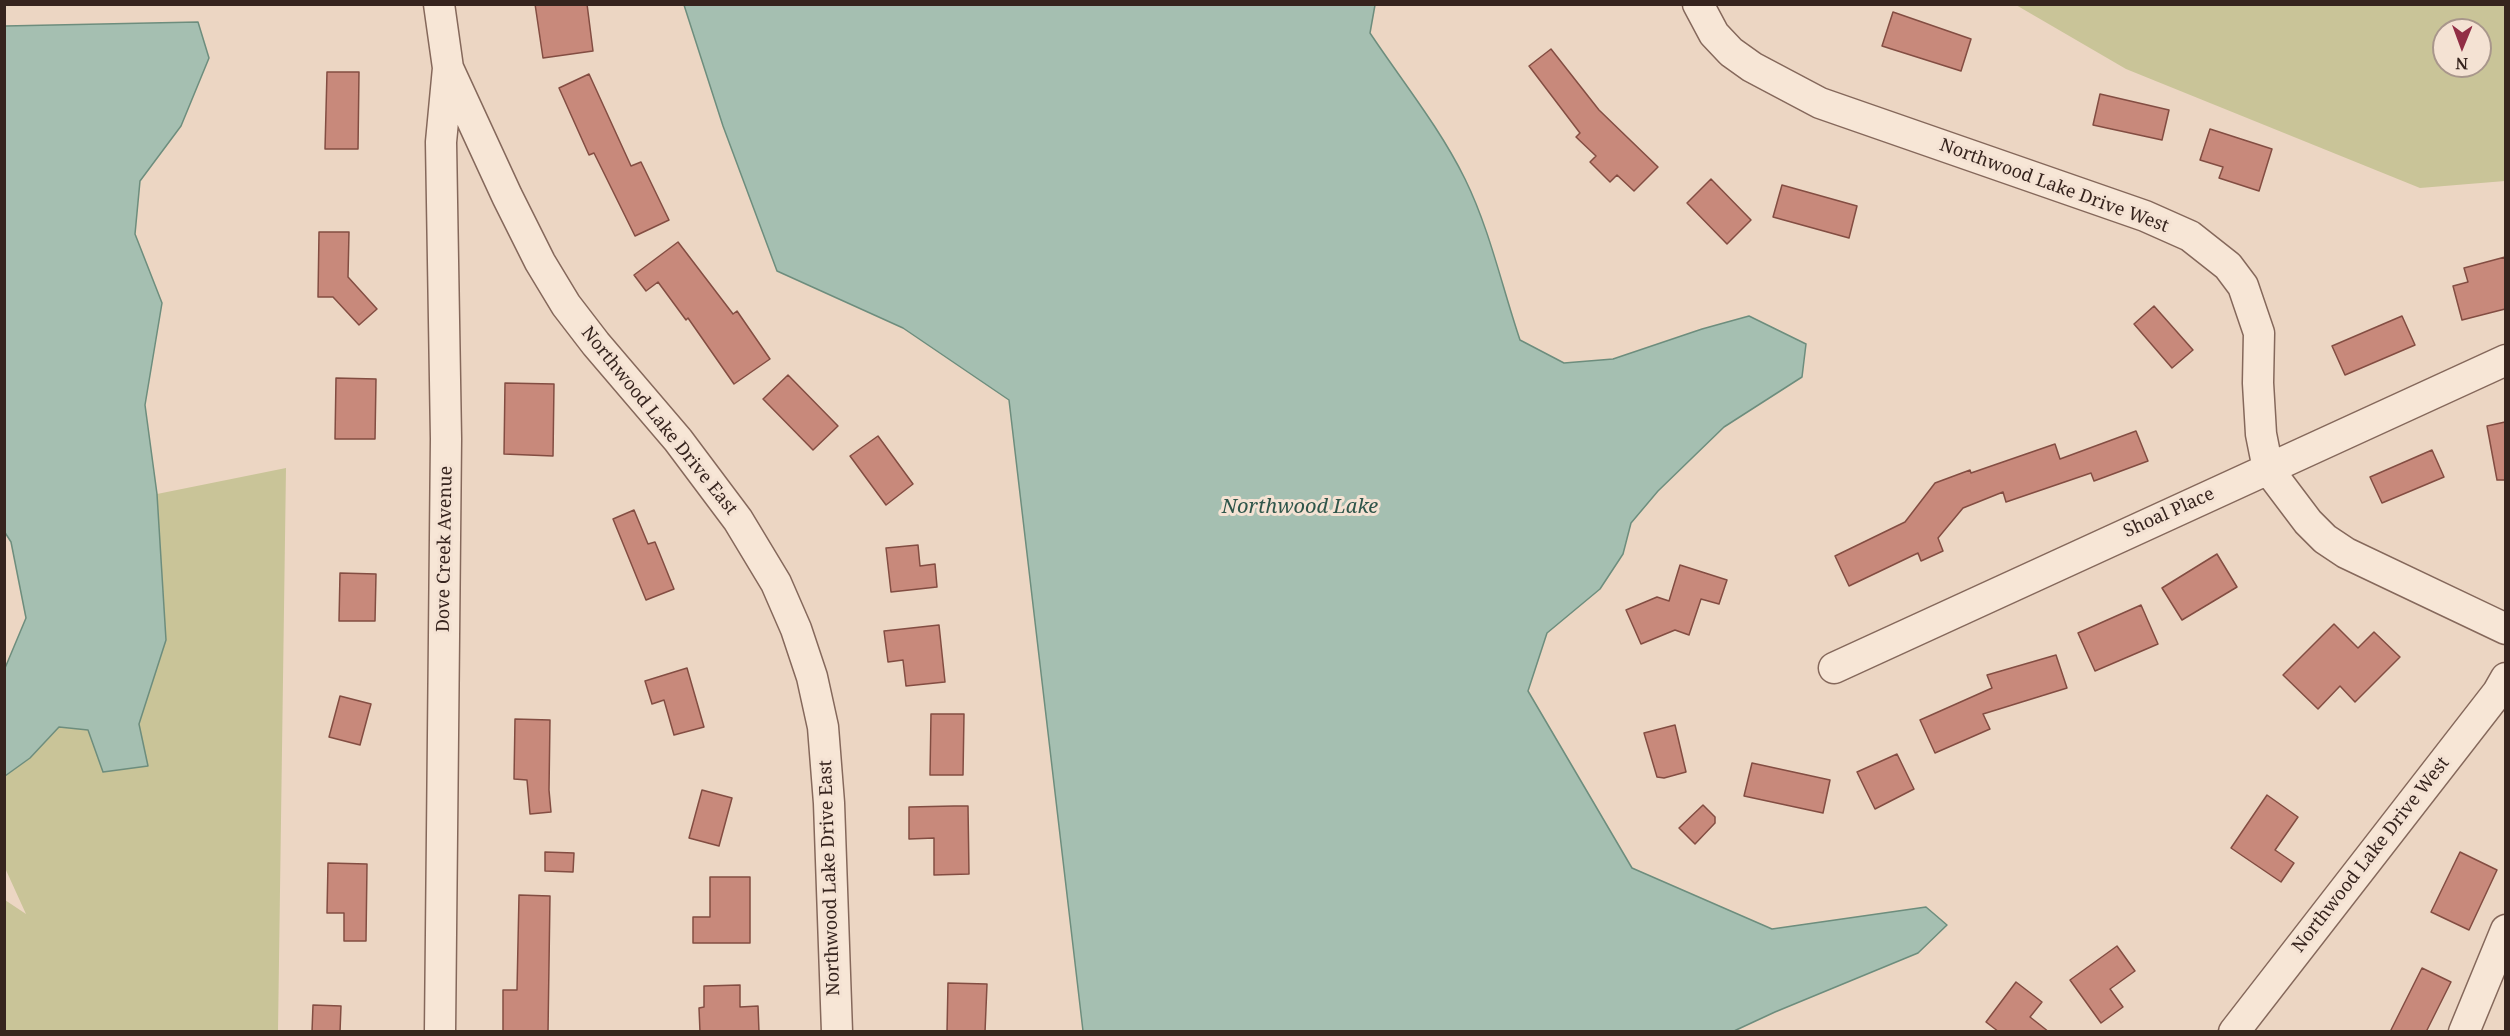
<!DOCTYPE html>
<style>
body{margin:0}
#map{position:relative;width:2510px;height:1036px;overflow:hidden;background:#ecd6c3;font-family:"Noto Serif",serif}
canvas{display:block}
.frame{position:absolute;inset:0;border:6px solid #36241e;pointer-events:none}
.north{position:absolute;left:2432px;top:18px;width:60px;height:60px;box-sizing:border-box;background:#f4e2d3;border:2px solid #a8968b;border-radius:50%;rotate:181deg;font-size:16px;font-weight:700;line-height:24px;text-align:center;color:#36241e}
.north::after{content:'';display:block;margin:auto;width:21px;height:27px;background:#912e45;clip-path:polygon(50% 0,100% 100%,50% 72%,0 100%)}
</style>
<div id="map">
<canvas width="2510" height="1036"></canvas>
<div class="frame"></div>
<div class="north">N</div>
</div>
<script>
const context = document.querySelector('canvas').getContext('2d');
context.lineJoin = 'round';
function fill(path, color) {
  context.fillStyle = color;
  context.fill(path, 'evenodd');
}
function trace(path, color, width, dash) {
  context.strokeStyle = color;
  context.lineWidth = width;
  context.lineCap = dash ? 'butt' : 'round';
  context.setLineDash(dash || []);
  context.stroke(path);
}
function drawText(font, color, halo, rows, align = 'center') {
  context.font = font + ' "Noto Serif",serif';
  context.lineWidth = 6;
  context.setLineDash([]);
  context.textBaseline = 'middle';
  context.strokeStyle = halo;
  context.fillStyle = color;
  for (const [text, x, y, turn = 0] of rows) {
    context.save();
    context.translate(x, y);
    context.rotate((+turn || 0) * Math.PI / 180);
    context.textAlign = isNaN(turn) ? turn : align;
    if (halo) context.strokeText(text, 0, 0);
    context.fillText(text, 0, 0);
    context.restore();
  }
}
fill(new Path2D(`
 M 2016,5 L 2505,5 L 2505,181 L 2420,188 L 2126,69 ZM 2444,30 L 2480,30 L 2480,66 L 2444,66 Z
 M 286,468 L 278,1031 L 5,1031 L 5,900 L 26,914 L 5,868 L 5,776 L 30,758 L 59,727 L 88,730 L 148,766 L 139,724 L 166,640 L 157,494 Z`), '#c9c498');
const water = new Path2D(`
 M 684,5 L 1375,5 L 1370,33 C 1402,81 1440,128 1465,179 C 1490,230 1502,287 1520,340 L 1564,363 L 1613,359 L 1702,329 L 1749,316 L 1806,344 L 1802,377 L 1724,427 L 1658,491 L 1631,523 L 1623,554 L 1600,589 L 1547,633 L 1528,691 L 1632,868 L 1772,929 L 1926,907 L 1947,925 L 1918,953 L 1775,1012 L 1734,1031 L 1083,1031 L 1009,400 L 903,328 L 777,271 L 723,126 Z
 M 198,22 L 209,58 L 181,126 L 140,181 L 135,234 L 162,303 L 145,405 L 157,494 L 166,640 L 139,724 L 148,766 L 103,772 L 88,730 L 59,727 L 30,758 L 5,776 L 5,668 L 26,618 L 11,542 L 4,531 L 5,26 Z`);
fill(water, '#a5bfb1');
trace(water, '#6d8d7d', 1.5);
const building = new Path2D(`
 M 535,4 L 587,4 L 593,51 L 543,58 Z
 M 1893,12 L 1971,39 L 1961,71 L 1882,46 Z
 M 1551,49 L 1599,110 L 1658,167 L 1634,191 L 1617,175 L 1610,182 L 1590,162 L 1596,156 L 1576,137 L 1580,133 L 1529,66 Z
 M 327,72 L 359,72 L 358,149 L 325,149 Z
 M 589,74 L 631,166 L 641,162 L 669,220 L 635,236 L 594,153 L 589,155 L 559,88 Z
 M 2100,94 L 2169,110 L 2162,140 L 2093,125 Z
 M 2210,129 L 2272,149 L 2259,191 L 2219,178 L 2223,167 L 2200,160 Z
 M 1711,179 L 1751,220 L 1727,244 L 1687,203 Z
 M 1782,185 L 1857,206 L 1849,238 L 1773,217 Z
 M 319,232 L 349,232 L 348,277 L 377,309 L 359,325 L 333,297 L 318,297 Z
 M 678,242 L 733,314 L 737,311 L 770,359 L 734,384 L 688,318 L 686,320 L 658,282 L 646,291 L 634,275 Z
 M 2505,257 L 2505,309 L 2462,320 L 2453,286 L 2468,282 L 2464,268 Z
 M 2154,306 L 2193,350 L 2172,368 L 2134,324 Z
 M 2402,316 L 2415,345 L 2345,375 L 2332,346 Z
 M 788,375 L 838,426 L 813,450 L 763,399 Z
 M 336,378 L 376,379 L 375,439 L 335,439 Z
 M 505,383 L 554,384 L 553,456 L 504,454 Z
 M 2505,422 L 2505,480 L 2497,480 L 2487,426 Z
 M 2136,431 L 2148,461 L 2094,481 L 2091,473 L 2006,502 L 2003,492 L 1963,508 L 1938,538 L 1943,551 L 1921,561 L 1918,553 L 1849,586 L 1835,556 L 1905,522 L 1935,483 L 1970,470 L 1971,473 L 2055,444 L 2060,459 Z
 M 878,436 L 913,484 L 886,505 L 850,456 Z
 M 2432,450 L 2444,477 L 2382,503 L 2370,477 Z
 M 634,510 L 648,544 L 655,542 L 674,589 L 646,600 L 613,519 Z
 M 918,545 L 920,566 L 935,564 L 937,587 L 891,592 L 886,548 Z
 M 2217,554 L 2237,587 L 2182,620 L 2162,588 Z
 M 1680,565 L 1727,580 L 1719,604 L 1701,599 L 1689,635 L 1675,630 L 1641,644 L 1626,610 L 1657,597 L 1669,601 Z
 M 340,573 L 376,574 L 375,621 L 339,621 Z
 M 2141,605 L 2158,644 L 2095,671 L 2078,633 Z
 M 2334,624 L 2358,648 L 2374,632 L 2400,657 L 2355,702 L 2340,686 L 2318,709 L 2283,675 Z
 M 939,625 L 945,682 L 906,686 L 903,660 L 888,662 L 884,631 Z
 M 2056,655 L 2067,688 L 1983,714 L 1990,729 L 1935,753 L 1920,720 L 1992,688 L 1987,675 Z
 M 687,668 L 704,727 L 674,735 L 664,700 L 652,704 L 645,681 Z
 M 340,696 L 371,704 L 360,745 L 329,737 Z
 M 931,714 L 964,714 L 963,775 L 930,775 Z
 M 515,719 L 550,720 L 549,790 L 551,812 L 530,814 L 527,780 L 514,779 Z
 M 1675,725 L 1686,772 L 1664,778 L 1657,777 L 1644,733 Z
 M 1897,754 L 1914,789 L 1875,809 L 1857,772 Z
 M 1752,763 L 1830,780 L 1823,813 L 1744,796 Z
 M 702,790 L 732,798 L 719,846 L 689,838 Z
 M 2267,795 L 2298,817 L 2275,850 L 2294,863 L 2281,882 L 2231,848 Z
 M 1703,805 L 1715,817 L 1715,823 L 1695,844 L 1679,828 Z
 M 954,806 L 968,806 L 969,874 L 934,875 L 934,838 L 909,839 L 909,807 Z
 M 545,852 L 574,853 L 573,872 L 545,871 Z
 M 2460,852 L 2497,870 L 2469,930 L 2431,912 Z
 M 328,863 L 367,864 L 366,941 L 344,941 L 344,913 L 327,913 Z
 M 710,877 L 750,877 L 750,943 L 693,943 L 693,917 L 710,917 Z
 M 519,895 L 550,896 L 548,1032 L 503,1032 L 503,990 L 517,990 Z
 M 2117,946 L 2135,971 L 2110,989 L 2123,1007 L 2101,1023 L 2070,980 Z
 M 2422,968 L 2451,982 L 2426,1032 L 2390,1032 Z
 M 2016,982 L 2042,1002 L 2030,1017 L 2049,1032 L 1999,1032 L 1986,1022 Z
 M 948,983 L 987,984 L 985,1032 L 947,1032 Z
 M 740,985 L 740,1007 L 758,1006 L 759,1032 L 700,1032 L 699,1008 L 704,1007 L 704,986 Z
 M 313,1005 L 341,1006 L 340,1032 L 312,1032 Z`);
fill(building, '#c8897b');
trace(building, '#834d42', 1.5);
const minor = new Path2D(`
 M 439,4 L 448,68 L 507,196 L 540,262 L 566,305 L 596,344 L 678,440 L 738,520 L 776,583 L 796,629 L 812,677 L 823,727 L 829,803 L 837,1032
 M 1698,4 L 1714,34 L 1731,52 L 1752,67 L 1820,103 L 2145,216 L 2190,236 L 2228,266 L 2243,286 L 2259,333 L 2258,383 L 2261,434 L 2268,469 L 2308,522 L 2325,539 L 2346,553 L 2506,629
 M 1834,668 L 2506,360
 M 440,1032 L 446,439 L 441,142 L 448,68
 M 2234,1032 L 2498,692 L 2506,678
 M 2464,1032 L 2506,930`);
trace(minor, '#85685b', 33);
trace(minor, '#f7e6d6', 30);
drawText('18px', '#36241e', '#f4e2d3', [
 ["Northwood Lake Drive West",2054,186,20],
 ["Northwood Lake Drive East",659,421,51],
 ["Shoal Place",2169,513,-24],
 ["Dove Creek Avenue",445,549,-89],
 ["Northwood Lake Drive West",2371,855,-52],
 ["Northwood Lake Drive East",830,878,-92]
]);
drawText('italic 20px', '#2e554a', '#f4e2d3', [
 ["Northwood Lake",1300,507]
]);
</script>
